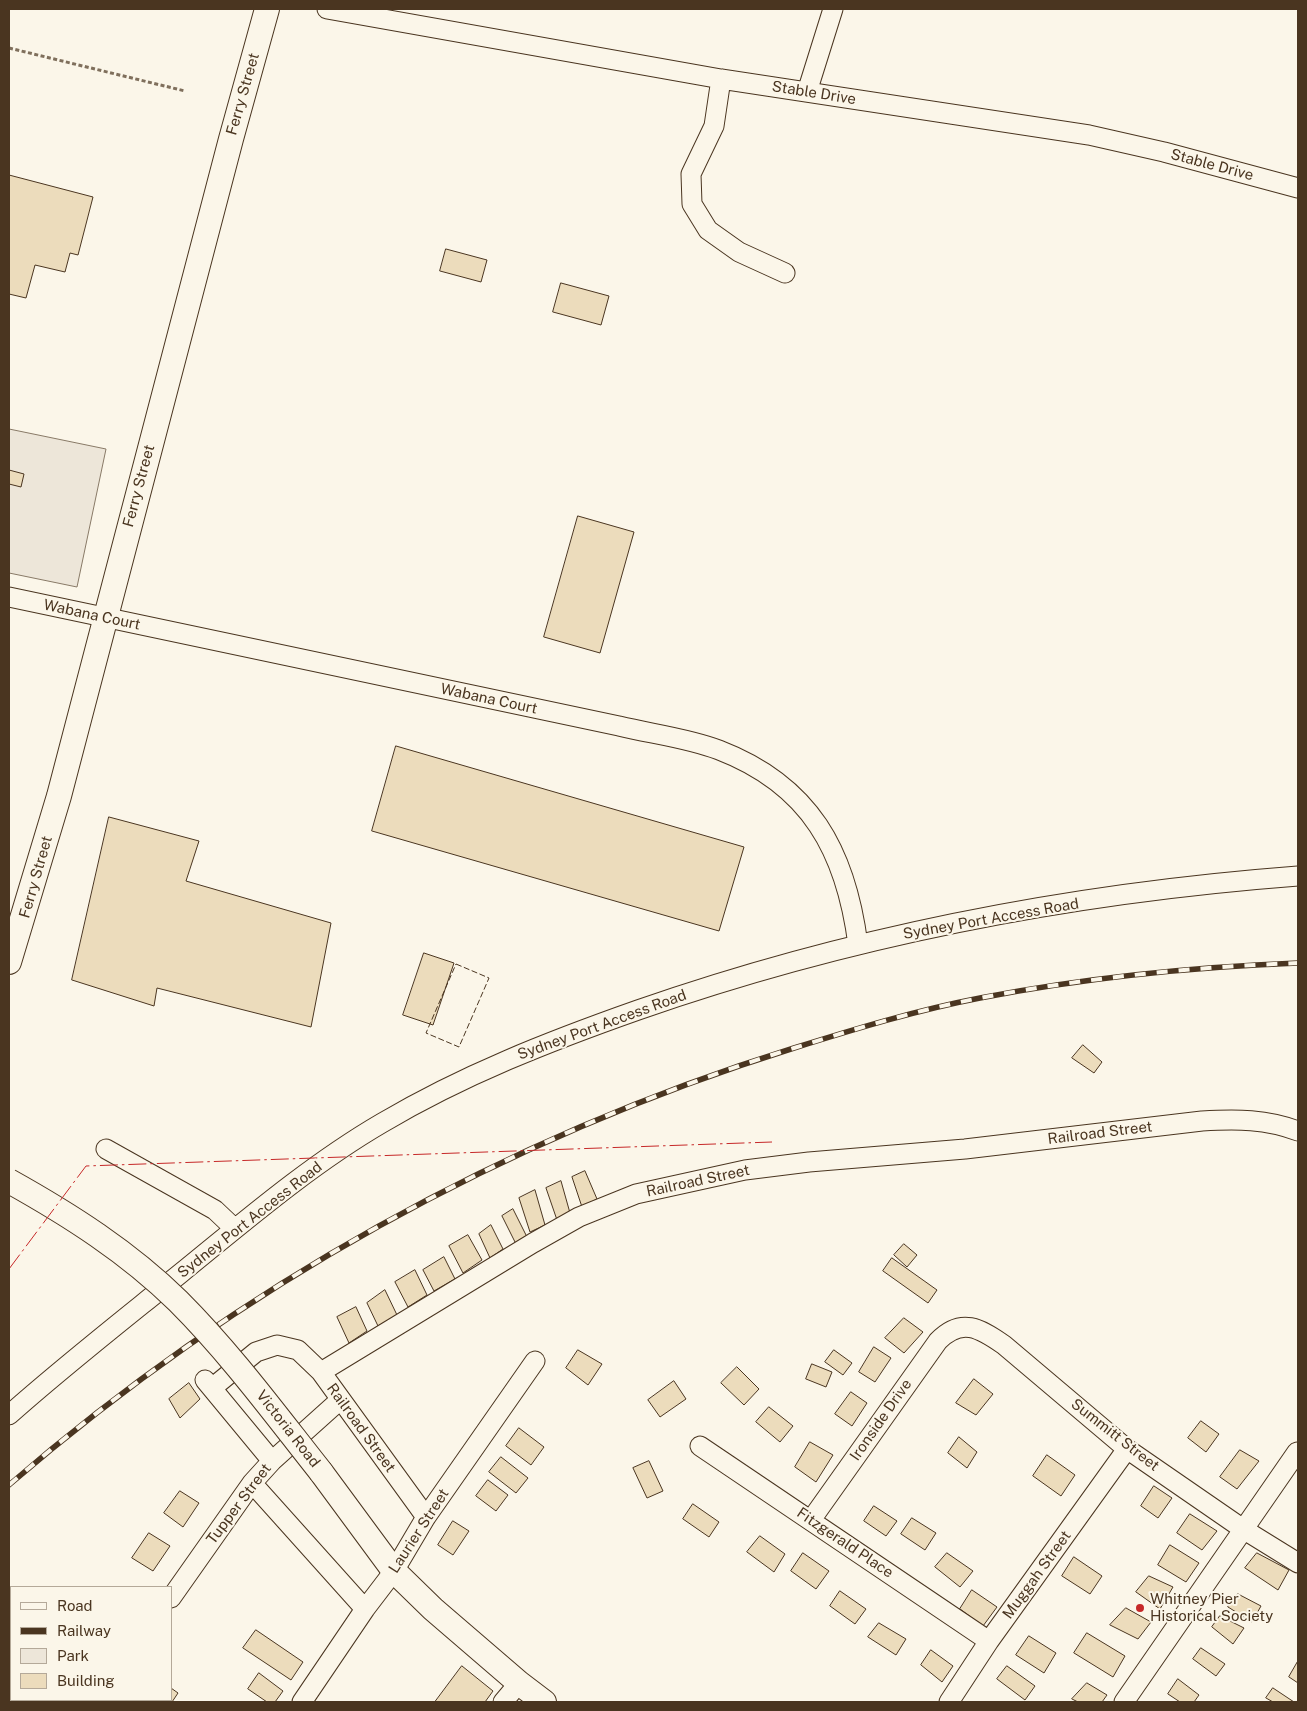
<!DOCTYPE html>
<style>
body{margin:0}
#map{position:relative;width:1307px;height:1711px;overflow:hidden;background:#fbf6e9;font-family:"Public Sans",sans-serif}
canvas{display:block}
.frame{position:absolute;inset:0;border:10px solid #4a3520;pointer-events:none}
.legend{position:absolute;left:10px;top:1586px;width:162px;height:115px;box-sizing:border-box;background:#fbf6e9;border:1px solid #b4a999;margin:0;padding:6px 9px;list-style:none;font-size:15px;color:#4a3520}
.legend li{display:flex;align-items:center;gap:10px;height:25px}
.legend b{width:25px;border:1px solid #b4a999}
</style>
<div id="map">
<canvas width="1307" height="1711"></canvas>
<div class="frame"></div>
<ul class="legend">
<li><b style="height:6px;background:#fbf6e9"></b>Road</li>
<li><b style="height:6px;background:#4a3520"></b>Railway</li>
<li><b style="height:14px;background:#ede6d9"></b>Park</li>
<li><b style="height:14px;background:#ecdcbc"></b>Building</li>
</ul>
</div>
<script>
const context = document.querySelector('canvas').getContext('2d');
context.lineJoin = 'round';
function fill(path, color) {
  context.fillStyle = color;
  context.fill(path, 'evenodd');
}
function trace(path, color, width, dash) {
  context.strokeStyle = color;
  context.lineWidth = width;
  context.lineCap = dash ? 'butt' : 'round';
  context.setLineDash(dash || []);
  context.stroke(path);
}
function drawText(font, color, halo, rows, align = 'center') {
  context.font = font + ' "Public Sans",sans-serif';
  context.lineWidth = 4;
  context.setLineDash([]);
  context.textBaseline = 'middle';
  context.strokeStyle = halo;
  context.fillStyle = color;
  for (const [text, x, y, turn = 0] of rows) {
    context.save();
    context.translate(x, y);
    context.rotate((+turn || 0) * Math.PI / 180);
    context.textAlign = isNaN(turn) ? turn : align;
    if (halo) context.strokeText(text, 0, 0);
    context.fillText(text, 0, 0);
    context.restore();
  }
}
const green = new Path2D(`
 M 9,429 L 106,449 L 77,587 L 9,573 Z`);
fill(green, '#ede6d9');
trace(green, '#887966', 1);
const building = new Path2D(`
 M 9,175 L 93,197 L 78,255 L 70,253 L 65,272 L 35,265 L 26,298 L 9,294 Z
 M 446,249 L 487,260 L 481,282 L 440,271 Z
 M 561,283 L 609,296 L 601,325 L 553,312 Z
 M 9,470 L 24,474 L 21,487 L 9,484 Z
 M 578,516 L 634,532 L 600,653 L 544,637 Z
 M 396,746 L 744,847 L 719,931 L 372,831 Z
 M 109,817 L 199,841 L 186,881 L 331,923 L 311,1027 L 157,988 L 154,1006 L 72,980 Z
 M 424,953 L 454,963 L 433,1025 L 403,1015 Z
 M 1083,1045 L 1102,1062 L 1094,1073 L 1072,1058 Z
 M 585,1171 L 597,1199 L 582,1207 L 572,1177 Z
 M 561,1181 L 570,1213 L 557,1220 L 546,1188 Z
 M 535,1190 L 545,1225 L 530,1232 L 519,1198 Z
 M 513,1209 L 527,1237 L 516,1244 L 502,1216 Z
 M 491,1225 L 503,1249 L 490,1258 L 479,1234 Z
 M 468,1235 L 482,1260 L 463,1273 L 449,1246 Z
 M 904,1244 L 917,1255 L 907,1267 L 894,1255 Z
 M 444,1257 L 455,1279 L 434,1291 L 423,1270 Z
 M 892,1258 L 937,1290 L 928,1303 L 883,1271 Z
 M 415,1270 L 427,1295 L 408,1307 L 395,1282 Z
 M 385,1290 L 397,1315 L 378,1326 L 367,1303 Z
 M 356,1307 L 367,1331 L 349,1343 L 337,1317 Z
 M 904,1318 L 923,1332 L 904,1353 L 885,1338 Z
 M 874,1347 L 891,1358 L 875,1382 L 859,1372 Z
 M 578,1350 L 602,1364 L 588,1385 L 566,1368 Z
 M 834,1350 L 852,1363 L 843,1375 L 825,1362 Z
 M 812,1364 L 832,1372 L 826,1387 L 806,1379 Z
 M 737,1367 L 759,1389 L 744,1405 L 721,1383 Z
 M 974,1379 L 993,1394 L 976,1415 L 956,1403 Z
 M 674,1381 L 686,1399 L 660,1417 L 648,1400 Z
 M 189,1383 L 200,1399 L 180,1418 L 169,1399 Z
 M 851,1392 L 867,1403 L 852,1426 L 835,1414 Z
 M 769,1407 L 793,1426 L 780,1442 L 756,1422 Z
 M 1201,1421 L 1219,1434 L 1206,1452 L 1188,1438 Z
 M 519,1428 L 544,1447 L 531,1465 L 506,1446 Z
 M 959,1437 L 977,1452 L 967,1468 L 948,1453 Z
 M 810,1442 L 833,1455 L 816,1482 L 795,1467 Z
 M 1240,1450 L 1259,1461 L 1237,1489 L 1220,1477 Z
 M 1047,1455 L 1075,1475 L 1061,1496 L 1033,1476 Z
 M 501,1457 L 528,1478 L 516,1493 L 489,1472 Z
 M 649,1461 L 663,1491 L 647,1498 L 633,1468 Z
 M 488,1480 L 508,1495 L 496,1511 L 476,1496 Z
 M 1154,1486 L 1172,1498 L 1158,1518 L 1141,1506 Z
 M 180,1491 L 199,1503 L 183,1527 L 164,1513 Z
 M 693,1504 L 719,1522 L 709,1537 L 683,1519 Z
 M 874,1506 L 897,1521 L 886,1536 L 864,1521 Z
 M 1190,1514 L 1217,1531 L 1202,1550 L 1177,1533 Z
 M 912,1518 L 936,1533 L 925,1550 L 901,1534 Z
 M 453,1521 L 469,1531 L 453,1555 L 438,1545 Z
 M 149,1533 L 170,1546 L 153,1571 L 132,1558 Z
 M 760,1536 L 785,1554 L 774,1572 L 747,1552 Z
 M 1170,1545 L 1199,1563 L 1186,1582 L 1158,1565 Z
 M 803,1553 L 829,1571 L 816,1589 L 791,1571 Z
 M 947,1553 L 973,1571 L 960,1587 L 935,1567 Z
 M 1257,1553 L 1289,1570 L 1278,1590 L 1245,1568 Z
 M 1074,1557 L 1102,1576 L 1090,1594 L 1062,1576 Z
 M 1149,1576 L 1173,1587 L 1160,1609 L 1136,1592 Z
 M 972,1590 L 997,1607 L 983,1626 L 960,1609 Z
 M 840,1591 L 866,1609 L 855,1624 L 830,1606 Z
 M 1238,1594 L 1261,1606 L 1252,1622 L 1228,1607 Z
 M 1126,1608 L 1151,1622 L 1138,1639 L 1110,1625 Z
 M 1220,1616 L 1244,1628 L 1233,1644 L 1212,1627 Z
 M 879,1623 L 906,1639 L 896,1655 L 868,1637 Z
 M 256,1630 L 303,1662 L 291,1680 L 243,1648 Z
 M 1087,1633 L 1125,1656 L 1113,1677 L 1074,1653 Z
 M 1029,1636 L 1056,1653 L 1044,1673 L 1016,1655 Z
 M 1201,1648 L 1225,1664 L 1216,1676 L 1193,1659 Z
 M 931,1650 L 953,1666 L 942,1682 L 921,1665 Z
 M 1298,1661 L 1298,1683 L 1289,1677 Z
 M 462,1666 L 493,1691 L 485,1702 L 435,1702 Z
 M 1007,1666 L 1035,1686 L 1025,1700 L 997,1679 Z
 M 259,1673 L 283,1691 L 275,1702 L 267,1702 L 248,1689 Z
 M 1178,1679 L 1199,1695 L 1194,1702 L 1180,1702 L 1168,1694 Z
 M 1087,1683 L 1107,1695 L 1102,1702 L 1078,1702 L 1072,1699 Z
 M 171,1688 L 178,1693 L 172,1702 L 139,1702 L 141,1700 L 171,1700 Z
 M 1273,1688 L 1294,1702 L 1273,1702 L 1266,1698 Z`);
fill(building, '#ecdcbc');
trace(building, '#4a3520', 1);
const minor = new Path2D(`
 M 327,9 L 721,79 L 1089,135 L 1164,152 L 1298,188
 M 721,79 L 714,126 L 691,174 L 692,204 L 708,230 L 739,252 L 785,273
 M 807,92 L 833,9
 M 9,597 L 619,726 C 652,734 688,738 719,750 C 810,785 846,851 858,945
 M 106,1149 L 215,1210 L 235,1229
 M 321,1372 L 533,1243 L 579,1217 L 636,1194 L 745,1170 L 809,1162 L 965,1149 L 1202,1121 C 1237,1119 1266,1119 1298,1131
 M 205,1380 L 272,1461
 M 212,1388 L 256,1352 L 277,1345 L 298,1350 L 321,1372 L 426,1517
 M 9,1415 C 64,1366 123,1320 181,1273 C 245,1221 310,1165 382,1123 C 463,1075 550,1041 638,1010 C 850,936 1074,893 1298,876
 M 700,1446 L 989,1641
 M 252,1483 L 365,1609
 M 811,1520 L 938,1341 C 961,1317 980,1328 1004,1345 L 1127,1449 L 1243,1529 L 1298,1563
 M 171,1598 L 252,1483 L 272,1461 L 340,1400
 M 99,1702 L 100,1700
 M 302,1702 L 365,1609 L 394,1571 L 426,1517 L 535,1361
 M 503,1702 L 519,1683
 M 949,1702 L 989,1641 L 1127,1449
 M 1124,1702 L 1297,1452`);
const major = new Path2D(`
 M 9,962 L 59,796 L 231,139 L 267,9
 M 321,1472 L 394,1571 L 433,1609 L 519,1683 L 544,1702`);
trace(minor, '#4a3520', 21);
trace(major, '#4a3520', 26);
trace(new Path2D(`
 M 9,48 L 185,91`), '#7f6f5c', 3, [4, 2.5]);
trace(minor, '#fbf6e9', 19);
trace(major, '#fbf6e9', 24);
const rail = new Path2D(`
 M 9,1485 C 238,1287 505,1138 794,1048 C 855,1029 917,1010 980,998 C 1084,978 1192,967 1298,963`);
trace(rail, '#4a3520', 5.5);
trace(rail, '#fbf6e9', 4, [11]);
const majorBridge = new Path2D(`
 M 9,1181 C 70,1215 128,1252 178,1301 C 231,1354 275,1414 321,1472`);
trace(majorBridge, '#4a3520', 26, []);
trace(majorBridge, '#fbf6e9', 24);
trace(new Path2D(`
 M 456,964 L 489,978 L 459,1047 L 426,1033 Z`), '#4a3520', 1, [6, 2.5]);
trace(new Path2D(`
 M 9,1269 L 86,1166 L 772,1142`), '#c62828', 1, [18, 4, 2.5, 4]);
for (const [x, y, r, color] of [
 [1140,1608,5,"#c62828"]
]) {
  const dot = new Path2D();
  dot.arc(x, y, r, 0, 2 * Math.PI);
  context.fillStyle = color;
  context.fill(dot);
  trace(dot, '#fbf6e9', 2);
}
drawText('15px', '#4a3520', '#fbf6e9', [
 ["Stable Drive",814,93,9],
 ["Ferry Street",243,94,-74],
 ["Stable Drive",1212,165,15],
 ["Ferry Street",139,486,-75],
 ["Wabana Court",92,615,12],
 ["Wabana Court",489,699,12],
 ["Ferry Street",36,877,-74],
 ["Sydney Port Access Road",991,919,-10],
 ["Sydney Port Access Road",602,1025,-20],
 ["Railroad Street",1100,1133,-7],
 ["Railroad Street",698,1181,-12],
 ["Sydney Port Access Road",250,1220,-38],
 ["Ironside Drive",881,1420,-55],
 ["Railroad Street",361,1428,54],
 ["Victoria Road",288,1429,52],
 ["Summitt Street",1115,1435,38],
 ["Tupper Street",239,1504,-53],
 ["Laurier Street",419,1531,-57],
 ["Fitzgerald Place",845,1543,34],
 ["Muggah Street",1037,1575,-54]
]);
drawText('15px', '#4a3520', '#fbf6e9', [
 ["Whitney Pier",1150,1599],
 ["Historical Society",1150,1616]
], 'left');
</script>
